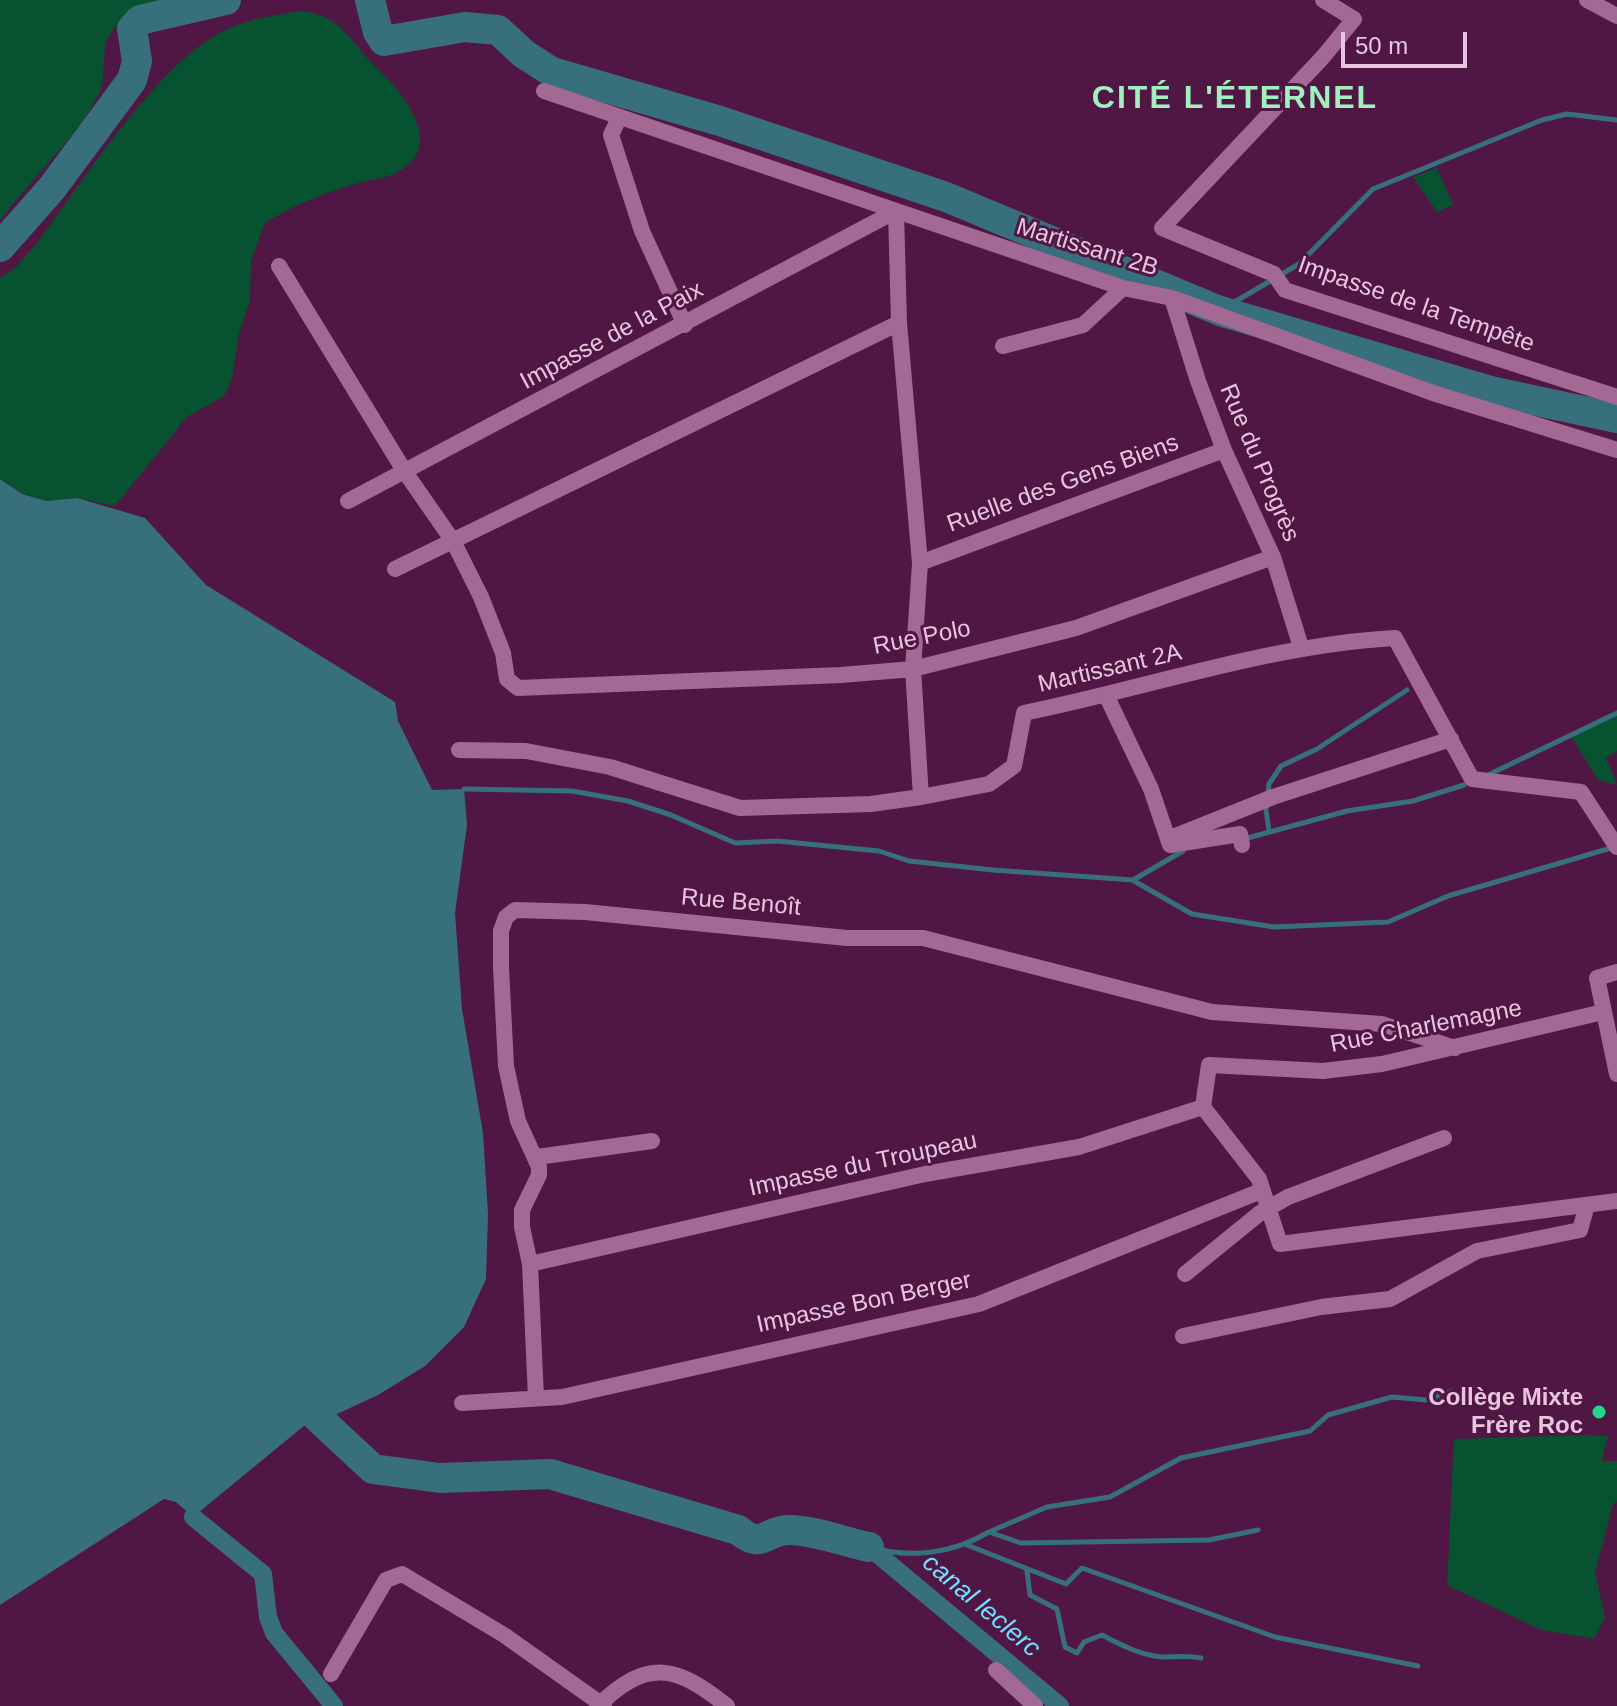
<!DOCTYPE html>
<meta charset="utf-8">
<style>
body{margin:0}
#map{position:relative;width:1617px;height:1706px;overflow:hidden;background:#501744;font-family:Helvetica,sans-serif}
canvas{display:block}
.scale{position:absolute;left:1341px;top:32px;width:126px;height:36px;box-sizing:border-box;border:4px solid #e8c5dd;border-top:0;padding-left:10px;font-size:24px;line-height:28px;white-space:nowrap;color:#e8c5dd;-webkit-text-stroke:6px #501744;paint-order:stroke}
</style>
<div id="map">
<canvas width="1617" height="1706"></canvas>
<div class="scale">50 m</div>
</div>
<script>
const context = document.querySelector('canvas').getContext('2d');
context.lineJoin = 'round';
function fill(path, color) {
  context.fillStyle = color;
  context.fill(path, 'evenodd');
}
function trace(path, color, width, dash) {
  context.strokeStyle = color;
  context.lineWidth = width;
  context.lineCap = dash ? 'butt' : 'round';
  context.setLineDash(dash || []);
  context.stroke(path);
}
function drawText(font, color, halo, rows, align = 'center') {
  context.font = font + ' Helvetica,sans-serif';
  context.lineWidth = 6;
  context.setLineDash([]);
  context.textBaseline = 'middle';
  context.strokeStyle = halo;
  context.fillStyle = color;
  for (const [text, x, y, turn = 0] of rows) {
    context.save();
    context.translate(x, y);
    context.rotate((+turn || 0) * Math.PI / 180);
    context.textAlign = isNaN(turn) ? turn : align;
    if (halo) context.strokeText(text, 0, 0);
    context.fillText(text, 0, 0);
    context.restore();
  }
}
fill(new Path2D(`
 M 0,0 L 170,0 C 152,6 130,13 116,27 C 96,45 110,73 98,96 C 75,140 30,179 0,221 Z
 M 301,11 C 344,15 351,45 381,72 C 402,92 440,139 407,166 C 393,178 372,179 355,184 C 324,193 292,206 265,223 L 251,261 L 250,300 L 239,334 L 232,379 L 224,396 L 187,417 L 115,506 L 77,498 L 46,501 L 23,494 L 0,479 L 0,278 L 16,267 L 37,243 C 80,185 160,60 224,31 C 248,19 275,15 301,11 Z
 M 1437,168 L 1453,205 L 1437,212 L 1413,177 Z
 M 1617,711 L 1617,751 L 1606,758 L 1617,785 L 1598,780 L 1570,734 Z
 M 1587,1435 L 1608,1436 L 1602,1461 L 1617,1461 L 1617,1501 L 1613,1504 L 1595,1573 L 1605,1617 L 1594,1639 L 1541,1630 L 1447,1585 L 1454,1439 Z`), '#075331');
fill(new Path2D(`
 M 0,479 L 22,494 L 46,501 L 77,498 L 145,518 L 206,585 L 395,702 L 398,721 L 432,790 L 464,789 L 467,825 L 455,913 L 462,1009 L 483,1133 L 488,1214 L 486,1279 L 464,1327 L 425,1366 L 378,1395 L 335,1415 L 316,1416 L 193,1517 L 176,1502 L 164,1499 L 0,1605 Z`), '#386f7d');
trace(new Path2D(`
 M 1221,310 L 1299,264 L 1373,189 L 1542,120 L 1567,114 L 1617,120
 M 1488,775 L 1617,713
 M 464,789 L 572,791 L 628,801 L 671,815 L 735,843 L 777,841 L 879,851 L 909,861 L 993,870 L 1133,880 L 1183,851
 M 1269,831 L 1266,810 L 1269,784 L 1281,766 L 1317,749 L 1407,690
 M 1244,839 L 1347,811 L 1413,801 L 1464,785
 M 1134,881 L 1192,914 L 1274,927 L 1388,922 L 1448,896 L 1611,848
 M 989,1532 L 1047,1507 L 1110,1497 L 1181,1458 L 1310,1431 L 1328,1415 L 1392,1397 L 1426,1400 L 1452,1391
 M 967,1545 L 1066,1584 L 1082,1568 L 1275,1637 L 1418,1666
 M 869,1547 C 910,1559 952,1554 989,1532 L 1021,1543 L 1209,1540 L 1258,1530
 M 1027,1571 L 1030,1595 L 1057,1609 L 1065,1647 L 1077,1653 L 1084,1642 L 1102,1635 C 1121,1645 1140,1655 1162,1657 C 1176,1657 1187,1655 1201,1658`), '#386f7d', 5);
trace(new Path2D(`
 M 193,1517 L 263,1574 L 268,1617 L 274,1633 L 334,1706
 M 869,1547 L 1060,1706`), '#386f7d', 18);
trace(new Path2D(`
 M 370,0 L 378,32 L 384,41 L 465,27 L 498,30 L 524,54 L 552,72 L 720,121 L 946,197 L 1220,311 L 1490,391 L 1617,418
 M 0,247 L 52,188 L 132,80 L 137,61 L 132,29 L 140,20 L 226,0
 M 316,1416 L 373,1469 L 440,1478 L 550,1474 L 738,1530 C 764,1551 764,1530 789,1530 C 814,1530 844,1542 869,1547`), '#386f7d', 30);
trace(new Path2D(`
 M 1323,0 L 1354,19 L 1323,57 L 1162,228 L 1274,274 L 1285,290 L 1617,397
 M 1587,0 L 1617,16
 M 544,91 L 1123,288 L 1172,298 L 1433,393 L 1617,450
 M 619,118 L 611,135 L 642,231 L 685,325
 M 279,266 L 405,472 L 453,541 L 481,597 L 503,653 L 507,679 L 518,688 L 841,675 L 913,669 L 1076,628 L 1273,557
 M 1172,298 L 1198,381 L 1224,450 L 1273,557 L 1301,647
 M 1003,346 L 1083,325 L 1123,288
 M 348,501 L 896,211 L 899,323 L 920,563 L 913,669 L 921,797
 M 920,563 L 1224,450
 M 395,569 L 899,323
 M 1107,697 L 1151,789 L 1170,845 L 1240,834 L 1242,845
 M 459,750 L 526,751 L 610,767 L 740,808 L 871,804 L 921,797 L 989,784 L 1014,766 L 1024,713 C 1148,688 1269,645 1395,638 L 1472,779 L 1581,792 L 1617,847
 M 1168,839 L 1273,797 L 1451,739
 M 1617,972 L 1597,978 L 1617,1074
 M 1603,1012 L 1382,1064 L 1323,1071 L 1209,1065 L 1203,1107 L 1259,1179 L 1280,1244 L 1617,1201
 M 537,1157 L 652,1141
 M 530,1264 L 925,1174 L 1079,1147 L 1203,1107
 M 1185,1274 L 1260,1213 L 1288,1197 L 1444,1138
 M 1183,1336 L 1321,1307 L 1390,1299 L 1477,1251 L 1580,1230 L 1587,1205
 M 536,1398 L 530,1264 L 522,1227 L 522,1210 L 539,1175 L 539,1167 L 518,1121 L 506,1066 L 501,968 L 501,931 L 506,917 L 515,910 L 585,912 L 847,938 L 923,938 L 1212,1012 L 1382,1024 L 1455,1048
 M 462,1403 L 562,1397 L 979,1304 L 1261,1191
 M 996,1670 L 1035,1706
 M 331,1674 L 386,1580 L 402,1574 L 504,1635 L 604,1706
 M 598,1706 C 648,1657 677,1666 727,1706`), '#a46894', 16);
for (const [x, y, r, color] of [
 [1599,1412,8,"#1fd887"]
]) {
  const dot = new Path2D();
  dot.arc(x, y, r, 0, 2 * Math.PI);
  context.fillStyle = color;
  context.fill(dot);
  trace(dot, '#501744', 3);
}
drawText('24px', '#e8c5dd', '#501744', [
 ["Martissant 2B",1087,248,17],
 ["Impasse de la Tempête",1416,305,19],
 ["Impasse de la Paix",612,336,-28],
 ["Rue du Progrès",1259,463,67],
 ["Ruelle des Gens Biens",1063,484,-20],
 ["Rue Polo",922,638,-11],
 ["Martissant 2A",1110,669,-13],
 ["Rue Benoît",741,903,5],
 ["Rue Charlemagne",1426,1027,-11],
 ["Impasse du Troupeau",863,1165,-12],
 ["Impasse Bon Berger",864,1303,-12]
]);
drawText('bold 24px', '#e8c5dd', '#501744', [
 ["Collège Mixte",1583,1398],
 ["Frère Roc",1583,1426]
], 'right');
drawText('italic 26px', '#6fe0fe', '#501744', [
 ["canal leclerc",981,1606,40]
]);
context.letterSpacing = '2px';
drawText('bold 32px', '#a2efc0', '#501744', [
 ["CITÉ L'ÉTERNEL",1235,99]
]);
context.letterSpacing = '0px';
</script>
